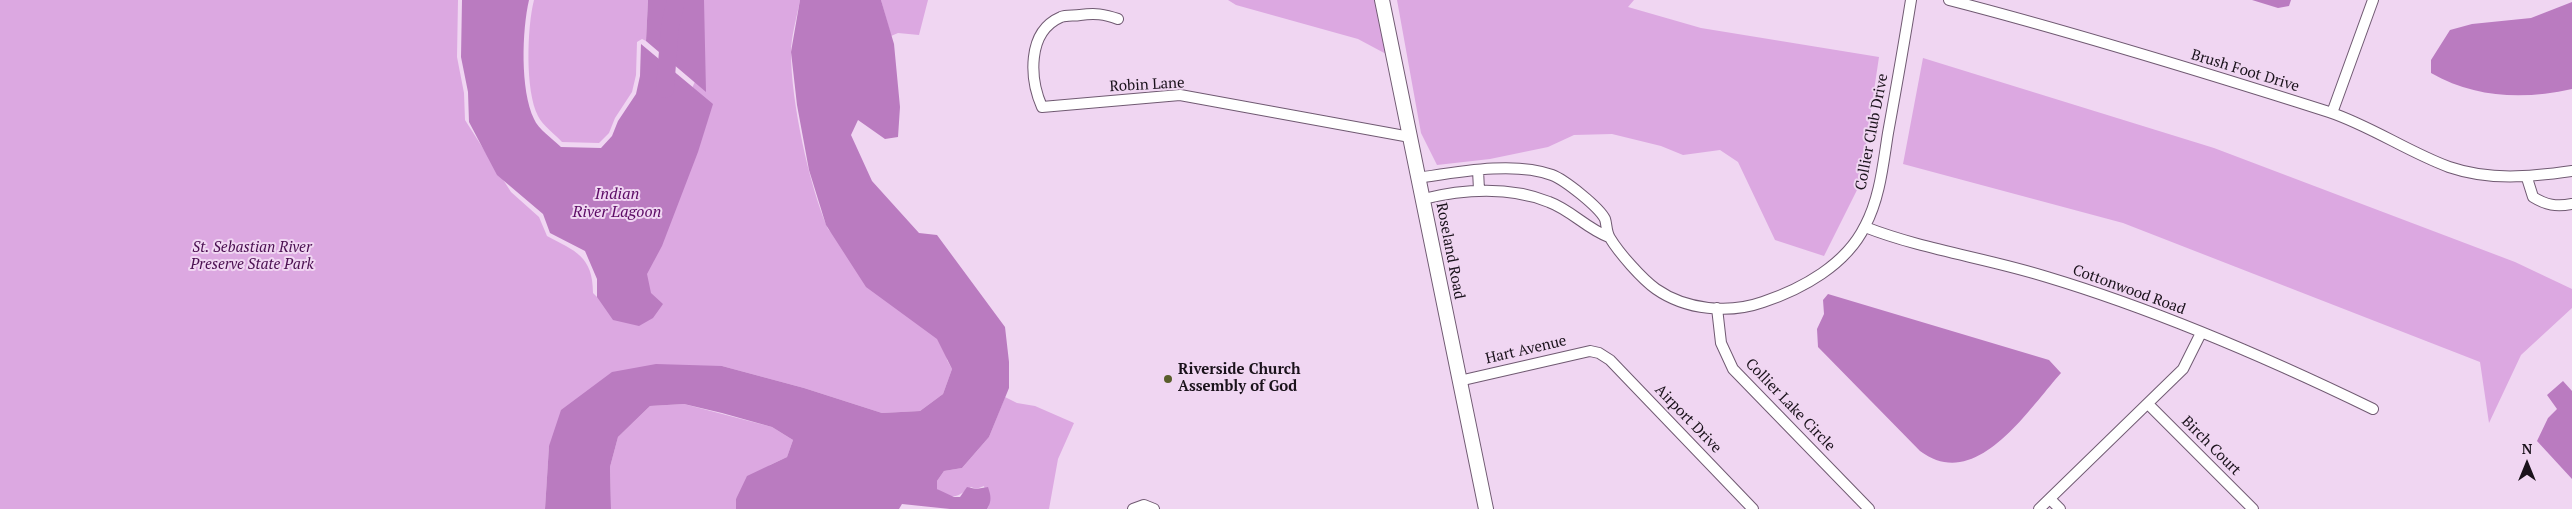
<!DOCTYPE html>
<style>
body{margin:0}
#map{position:relative;width:2572px;height:509px;overflow:hidden;background:#f0d6f2;font-family:"PT Serif",serif}
canvas{display:block}
.north{position:absolute;left:2502px;top:439px;width:50px;height:50px;-webkit-text-stroke:4px #f0d6f2;paint-order:stroke;rotate:0deg;font-size:14px;font-weight:700;line-height:20px;text-align:center;color:#1a121b}
.north::after{content:'';display:block;margin:auto;width:18px;height:22px;background:#1a121b;clip-path:polygon(50% 0,100% 100%,50% 72%,0 100%)}
</style>
<div id="map">
<canvas width="2572" height="509"></canvas>
<div class="north">N</div>
</div>
<script>
const context = document.querySelector('canvas').getContext('2d');
context.lineJoin = 'round';
function fill(path, color) {
  context.fillStyle = color;
  context.fill(path, 'evenodd');
}
function trace(path, color, width, dash) {
  context.strokeStyle = color;
  context.lineWidth = width;
  context.lineCap = dash ? 'butt' : 'round';
  context.setLineDash(dash || []);
  context.stroke(path);
}
function drawText(font, color, halo, rows, align = 'center') {
  context.font = font + ' "PT Serif",serif';
  context.lineWidth = 4;
  context.setLineDash([]);
  context.textBaseline = 'middle';
  context.strokeStyle = halo;
  context.fillStyle = color;
  for (const [text, x, y, turn = 0] of rows) {
    context.save();
    context.translate(x, y);
    context.rotate((+turn || 0) * Math.PI / 180);
    context.textAlign = isNaN(turn) ? turn : align;
    if (halo) context.strokeText(text, 0, 0);
    context.fillText(text, 0, 0);
    context.restore();
  }
}
fill(new Path2D(`
 M 0,0 L 458,0 L 457,57 L 464,93 L 465,120 L 511,192 L 539,217 L 547,236 C 575,251 593,256 593,293 L 597,297 L 698,75 L 697,0 L 800,0 C 797,17 791,36 791,53 C 791,101 809,185 828,229 L 945,340 L 947,360 L 952,369 L 943,394 L 920,411 L 882,413 L 804,388 L 722,366 L 549,446 L 545,509 L 0,509 Z
 M 534,0 L 648,0 L 646,41 L 642,39 L 637,42 L 636,75 L 632,92 L 615,118 L 609,133 L 599,143 L 562,142 C 555,134 543,126 538,116 C 525,91 527,27 534,0 Z
 M 881,0 L 928,0 L 919,35 L 898,33 L 891,36 Z
 M 1228,0 L 1377,0 L 1388,55 L 1358,39 L 1236,5 Z
 M 1397,0 L 1634,0 L 1628,7 L 1701,28 L 1879,57 L 1860,184 L 1824,256 L 1775,240 L 1738,162 L 1720,150 L 1683,155 L 1661,146 L 1612,134 L 1574,135 L 1548,147 L 1490,159 L 1437,165 L 1421,133 Z
 M 1923,58 L 2214,148 L 2515,262 L 2572,289 L 2572,308 L 2521,355 L 2489,423 L 2480,362 L 2123,223 L 1903,164 Z
 M 1005,397 L 1017,403 L 1035,406 L 1074,423 L 1058,459 L 1049,509 L 987,509 L 989,506 L 984,486 L 976,489 L 971,487 C 957,497 952,501 937,489 L 937,481 L 944,471 L 962,468 L 989,437 Z
 M 684,404 L 772,427 L 793,440 L 787,457 L 770,465 L 736,499 L 736,509 L 611,509 L 610,467 L 618,437 L 650,406 Z`), '#dca8e1');
fill(new Path2D(`
 M 462,0 L 529,0 C 522,30 520,90 534,119 C 538,129 553,139 561,147 L 601,148 L 612,136 L 618,121 L 636,94 L 640,76 L 641,44 L 713,104 L 698,152 L 662,246 L 647,274 L 651,293 L 663,304 L 653,318 L 639,326 L 613,320 L 597,297 L 597,279 L 585,251 L 550,233 L 543,214 L 497,175 L 469,122 L 468,92 L 461,57 Z
 M 648,0 L 704,0 L 706,92 L 646,41 Z
 M 800,0 L 881,0 L 894,44 L 900,107 L 898,137 L 885,139 L 858,120 L 851,135 L 872,181 L 919,233 L 937,235 L 1005,327 L 1009,362 L 1009,388 L 989,437 L 962,468 L 944,471 L 937,481 L 937,489 L 954,497 L 960,497 L 967,487 L 976,489 L 988,487 C 991,496 992,501 987,509 L 950,509 L 902,504 L 899,509 L 736,509 L 736,499 L 747,476 L 787,457 L 793,440 L 772,427 L 722,413 L 684,404 L 650,406 L 618,437 L 610,467 L 611,509 L 545,509 L 549,446 L 561,410 L 612,372 L 656,364 L 722,366 L 804,388 L 882,413 L 920,411 L 943,394 L 952,369 L 937,339 L 866,287 L 826,225 L 809,170 L 797,105 L 791,52 Z
 M 2252,0 L 2291,0 L 2289,6 L 2278,8 Z
 M 2572,2 L 2572,89 C 2523,100 2475,98 2431,73 L 2431,60 L 2450,30 L 2472,24 L 2531,18 Z
 M 1828,294 L 2049,360 L 2061,373 C 2027,411 1976,493 1920,451 L 1818,347 L 1817,329 L 1824,314 L 1823,300 Z
 M 2563,381 L 2572,391 L 2572,479 L 2537,441 L 2548,418 L 2557,409 L 2547,395 Z`), '#ba7bc0');
trace(new Path2D(`
 M 665,89 L 670,26 L 676,0`), '#ba7bc0', 18);
const street = new Path2D(`
 M 1949,0 C 2077,33 2203,72 2329,112 C 2371,126 2408,152 2449,167 C 2490,181 2530,177 2572,171
 M 1118,19 C 1104,14 1095,13 1080,15 C 1074,16 1066,15 1061,17 C 1026,32 1030,80 1042,107 L 1180,95 L 1410,137
 M 2332,113 L 2373,0
 M 1478,170 L 1479,190
 M 1418,178 C 1458,172 1514,161 1552,175 C 1565,180 1599,207 1605,219 C 1607,225 1606,232 1610,238 C 1619,253 1642,279 1656,289 C 1686,310 1729,314 1763,302 C 1802,289 1846,265 1865,226 C 1880,198 1883,164 1888,133 C 1896,89 1904,44 1911,0
 M 2527,178 L 2533,197 C 2546,205 2556,207 2572,204
 M 1423,199 C 1463,189 1510,186 1549,202 C 1571,210 1587,229 1609,237
 M 1865,227 C 1924,250 1987,258 2047,277 C 2160,311 2268,358 2373,409
 M 1717,308 L 1721,343 L 1733,369 L 1869,509
 M 1459,381 L 1590,351 L 1599,353 L 1610,360 L 1753,509
 M 2148,404 L 2253,509
 M 2051,500 L 2060,509
 M 1133,509 L 1144,505 L 1154,509
 M 2039,509 L 2183,369 L 2201,333`);
const secondary = new Path2D(`
 M 1382,0 L 1486,509`);
trace(street, '#705a72', 12);
trace(secondary, '#705a72', 16);
trace(street, '#fff', 10);
trace(secondary, '#fff', 14);
for (const [x, y, r, color] of [
 [1168,379,5,"#595d2b"]
]) {
  const dot = new Path2D();
  dot.arc(x, y, r, 0, 2 * Math.PI);
  context.fillStyle = color;
  context.fill(dot);
  trace(dot, '#f0d6f2', 2);
}
drawText('15px', '#1a121b', '#f0d6f2', [
 ["Brush Foot Drive",2245,71,17],
 ["Robin Lane",1147,85,-3],
 ["Collier Club Drive",1872,132,-79],
 ["Roseland Road",1450,251,79],
 ["Cottonwood Road",2129,290,20],
 ["Hart Avenue",1526,350,-13],
 ["Collier Lake Circle",1790,405,46],
 ["Airport Drive",1688,419,46],
 ["Birch Court",2211,446,45]
]);
drawText('italic 15px', '#4a0f50', '#f0d6f2', [
 ["St. Sebastian River",252,248],
 ["Preserve State Park",252,265]
]);
drawText('bold 15px', '#1a121b', '#f0d6f2', [
 ["Riverside Church",1178,370],
 ["Assembly of God",1178,387]
], 'left');
drawText('italic 16px', '#5c0b65', '#f0d6f2', [
 ["Indian",617,194],
 ["River Lagoon",617,212]
]);
</script>
